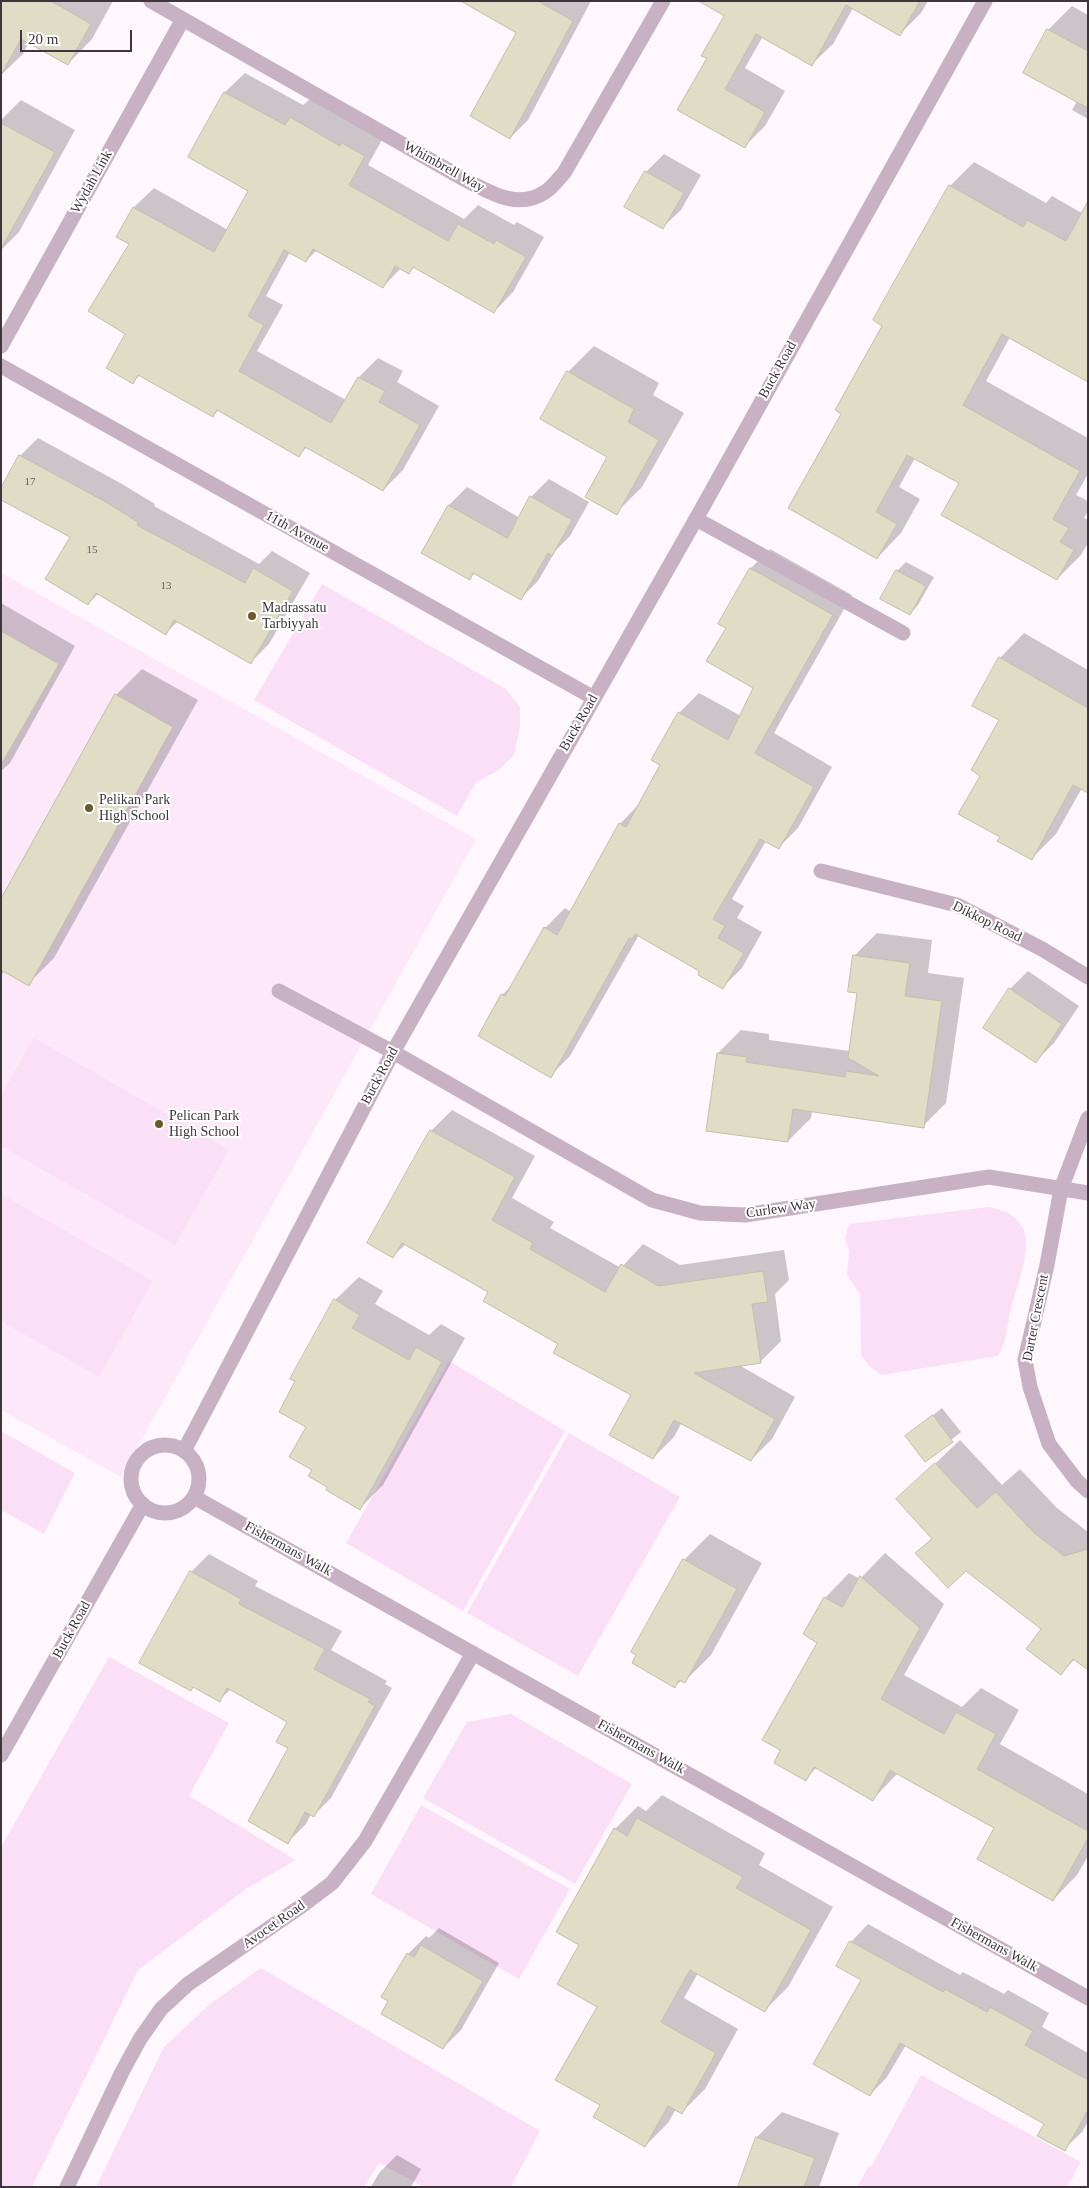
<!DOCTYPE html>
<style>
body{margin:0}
#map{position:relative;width:1089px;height:2188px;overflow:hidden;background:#fef7fd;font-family:"Times New Roman",serif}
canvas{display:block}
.frame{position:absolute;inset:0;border:2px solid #3e363c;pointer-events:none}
.scale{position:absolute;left:20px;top:30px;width:112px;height:22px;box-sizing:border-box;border:2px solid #3e363c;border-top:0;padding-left:6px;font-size:15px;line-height:18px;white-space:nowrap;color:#3e363c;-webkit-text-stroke:4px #fff;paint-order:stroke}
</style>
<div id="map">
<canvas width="1089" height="2188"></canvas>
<div class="frame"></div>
<div class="scale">20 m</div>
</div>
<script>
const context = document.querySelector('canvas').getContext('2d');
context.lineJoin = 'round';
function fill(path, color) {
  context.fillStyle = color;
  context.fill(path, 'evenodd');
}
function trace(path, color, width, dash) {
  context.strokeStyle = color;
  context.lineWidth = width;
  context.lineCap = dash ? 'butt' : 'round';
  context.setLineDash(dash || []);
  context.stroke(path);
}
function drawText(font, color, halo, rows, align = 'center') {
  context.font = font + ' "Times New Roman",serif';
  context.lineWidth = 4;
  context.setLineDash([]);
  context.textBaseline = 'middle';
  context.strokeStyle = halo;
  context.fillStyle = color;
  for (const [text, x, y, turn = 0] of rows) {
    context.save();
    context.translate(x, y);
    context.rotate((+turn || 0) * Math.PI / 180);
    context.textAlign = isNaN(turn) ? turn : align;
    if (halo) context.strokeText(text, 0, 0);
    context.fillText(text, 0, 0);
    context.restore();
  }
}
fill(new Path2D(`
 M 1,573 L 476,839 L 121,1477 L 1,1410 Z`), '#fde8f9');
fill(new Path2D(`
 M 322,584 L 506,689 L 520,707 L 520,728 L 514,755 L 499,770 L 476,782 L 457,816 L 254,700 Z
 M 34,1038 L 229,1150 L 175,1245 L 1,1146 L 1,1095 Z
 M 1,1194 L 153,1281 L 99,1377 L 1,1321 Z
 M 988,1207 C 1049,1217 1021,1269 1011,1309 C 1007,1324 1007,1343 998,1356 L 881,1375 L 869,1366 L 861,1355 L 860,1294 L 847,1275 L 849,1251 L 845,1239 L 849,1224 Z
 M 449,1361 L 565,1431 L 463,1611 L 346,1543 Z
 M 1,1431 L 75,1473 L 44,1534 L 1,1510 Z
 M 569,1433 L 680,1497 L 578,1676 L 467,1613 Z
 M 109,1657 L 229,1723 L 189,1796 L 296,1860 L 246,1889 L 138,1970 L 32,2187 L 1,2187 L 1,1847 Z
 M 511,1714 L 632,1784 L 575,1884 L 423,1798 L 467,1722 Z
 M 421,1805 L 570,1889 L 519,1979 L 371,1894 Z
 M 261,1968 L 540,2131 L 511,2187 L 424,2187 L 379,2163 L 364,2187 L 96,2187 L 164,2047 L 210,2004 Z
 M 921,2075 L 1081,2162 L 1067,2187 L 857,2187 L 869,2166 L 871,2167 Z`), '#fbdff6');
fill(new Path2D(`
 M 1,1 L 113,1 L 92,39 L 68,64 L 29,42 L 23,54 L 1,75 Z
 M 503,1 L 591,1 L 528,120 L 510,138 L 518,32 Z
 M 733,1 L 928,1 L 921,13 L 900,34 L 853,8 L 833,44 L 812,64 L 763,36 L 745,68 L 785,91 L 765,126 L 744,147 L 708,58 Z
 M 1072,6 L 1088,15 L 1088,119 L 1072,110 L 1077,101 L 1025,72 L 1048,30 Z
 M 245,73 L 303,105 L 310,99 L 384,136 L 368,165 L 464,219 L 478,205 L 514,225 L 517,222 L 544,237 L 513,292 L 494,312 L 414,267 L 409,273 L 401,268 L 383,287 L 317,250 L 306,261 L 290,252 L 266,296 L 283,305 L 257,351 L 346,400 L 359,377 L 378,358 L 403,371 L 397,382 L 439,406 L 403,470 L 383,490 L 307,447 L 298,456 L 219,410 L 212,416 L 140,375 L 133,382 L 127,333 L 131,244 L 118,236 L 134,207 L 154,188 L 228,230 L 250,191 L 189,156 L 225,92 Z
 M 21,100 L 75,130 L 19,232 L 1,250 L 1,120 Z
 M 664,154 L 701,175 L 681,210 L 663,227 L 646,172 Z
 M 974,162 L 1046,203 L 1052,196 L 1087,216 L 1010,337 L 986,381 L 1088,438 L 1088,474 L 1076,495 L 1088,501 L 1088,511 L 1084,518 L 1088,520 L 1088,543 L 1081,555 L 1057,579 L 960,483 L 915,458 L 899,487 L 920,499 L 901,533 L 877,558 L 843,413 L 950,186 Z
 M 594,346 L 659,383 L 653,395 L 684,413 L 642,487 L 616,513 L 609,456 L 568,372 Z
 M 38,438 L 122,484 L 155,504 L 154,506 L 259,564 L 272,551 L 310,573 L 269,644 L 251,662 L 178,621 L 166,633 L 99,593 L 88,604 L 72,536 L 20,456 Z
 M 549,479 L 589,502 L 570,536 L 556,550 L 538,581 L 520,599 L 475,573 L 469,578 L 423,552 L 449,505 L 467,487 L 520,518 L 531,497 Z
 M 770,549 L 852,595 L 774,733 L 832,767 L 798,828 L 778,848 L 766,841 L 732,899 L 744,906 L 737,918 L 762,932 L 742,968 L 723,987 L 701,970 L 639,935 L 570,1056 L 550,1076 L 502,995 L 513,984 L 545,928 L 565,908 L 571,912 L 620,824 L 640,803 L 662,765 L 679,713 L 699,693 L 741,716 L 755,687 L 727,627 L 751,568 Z
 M 906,562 L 934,577 L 918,605 L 910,614 L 897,571 Z
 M 1,603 L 75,646 L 10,763 L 1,771 Z
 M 1024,633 L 1088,670 L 1088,792 L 1082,788 L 1056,834 L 1031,859 L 1001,837 L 981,775 L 1000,720 L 1000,658 Z
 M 142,669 L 198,700 L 54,958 L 28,984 L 4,971 L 1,976 L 1,902 L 116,695 Z
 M 877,933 L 932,940 L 928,973 L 964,978 L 946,1103 L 923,1126 L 812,1111 L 811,1118 L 788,1141 L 718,1053 L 741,1030 L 769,1034 L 769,1040 L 850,1051 L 859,992 L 854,956 Z
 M 1028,971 L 1079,1006 L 1054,1043 L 1036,1061 L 985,1027 L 1010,989 Z
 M 452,1110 L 535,1156 L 512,1198 L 554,1222 L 550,1228 L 621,1268 L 643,1244 L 680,1265 L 784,1250 L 789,1280 L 775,1294 L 781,1341 L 760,1362 L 739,1365 L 795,1397 L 772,1439 L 751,1460 L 682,1422 L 674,1437 L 653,1458 L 633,1395 L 489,1292 L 406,1244 L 393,1256 L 431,1131 Z
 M 359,1277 L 383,1291 L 375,1304 L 429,1335 L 441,1324 L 465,1338 L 383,1485 L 360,1508 L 329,1487 L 313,1470 L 308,1426 L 335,1300 Z
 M 942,1408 L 961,1432 L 926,1460 L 907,1436 Z
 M 960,1440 L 1002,1485 L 1020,1469 L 1057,1508 L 1088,1532 L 1088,1668 L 1075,1659 L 1060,1674 L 1043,1629 L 966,1569 L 917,1553 L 932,1538 L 898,1499 Z
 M 710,1534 L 762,1563 L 711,1655 L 685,1681 L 682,1680 L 675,1686 L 684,1560 Z
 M 885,1553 L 944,1604 L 904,1675 L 962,1707 L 981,1688 L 1019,1710 L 1000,1744 L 1088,1794 L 1088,1856 L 1077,1875 L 1053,1900 L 996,1827 L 898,1773 L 873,1799 L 817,1767 L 806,1779 L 782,1750 L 819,1642 L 825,1598 L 849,1573 L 860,1579 Z
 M 209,1554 L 258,1581 L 255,1586 L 342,1631 L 331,1650 L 387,1681 L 385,1684 L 392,1688 L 331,1798 L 314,1815 L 311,1814 L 306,1824 L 288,1842 L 289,1721 L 231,1689 L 219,1700 L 194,1687 L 190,1690 L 191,1572 Z
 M 662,1795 L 765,1853 L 759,1865 L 833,1907 L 788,1987 L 765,2010 L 698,1973 L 684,1998 L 738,2029 L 705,2089 L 682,2112 L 676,2109 L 668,2123 L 645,2146 L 601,2105 L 598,2006 L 580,1944 L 615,1829 L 638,1806 L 646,1811 Z
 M 868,1924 L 960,1975 L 963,1972 L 1004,1994 L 1008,1990 L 1049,2013 L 1042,2027 L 1088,2053 L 1088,2122 L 1082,2132 L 1064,2149 L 1045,2124 L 906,2045 L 887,2077 L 870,2095 L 862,1980 L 851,1942 Z
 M 439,1928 L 499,1963 L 461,2030 L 443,2048 L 390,2000 L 408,1954 L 426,1936 L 429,1938 Z
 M 782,2112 L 839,2133 L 819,2187 L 739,2187 L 757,2137 Z
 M 397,2155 L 421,2169 L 411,2187 L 371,2187 L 379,2173 Z`), '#0003');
const building = new Path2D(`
 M 1,1 L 51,1 L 91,24 L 68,65 L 21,39 L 1,75 Z
 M 461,1 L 538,1 L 573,21 L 510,139 L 470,116 L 516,33 Z
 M 699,1 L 920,1 L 900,36 L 846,5 L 812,66 L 756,34 L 725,89 L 765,112 L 745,148 L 677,110 L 707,58 L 701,56 L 724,16 Z
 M 1047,29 L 1088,51 L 1088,108 L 1023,73 Z
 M 224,92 L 285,125 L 290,117 L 340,146 L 342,143 L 365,156 L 349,185 L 448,241 L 458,224 L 494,244 L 496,240 L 526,257 L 494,313 L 413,267 L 409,274 L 395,266 L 383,288 L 313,249 L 306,262 L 284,250 L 248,316 L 264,325 L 239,371 L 331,423 L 358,377 L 385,391 L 379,402 L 420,425 L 383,491 L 305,447 L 299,457 L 217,410 L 213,417 L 138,375 L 133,384 L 106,368 L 125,334 L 88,311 L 129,244 L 116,237 L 133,207 L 214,252 L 248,191 L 188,157 Z
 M 1,123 L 55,152 L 1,249 Z
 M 645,171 L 684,193 L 663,229 L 624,207 Z
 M 949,185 L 1023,227 L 1027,220 L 1066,241 L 1088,201 L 1088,382 L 1002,334 L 963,405 L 1080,471 L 1053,519 L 1069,528 L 1060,542 L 1074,550 L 1057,580 L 941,515 L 959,483 L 907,455 L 876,512 L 897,524 L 877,559 L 788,508 L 841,414 L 835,410 L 882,326 L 873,320 Z
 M 567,371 L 634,409 L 628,422 L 659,440 L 617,515 L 585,497 L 607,457 L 540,419 Z
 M 19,455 L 104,501 L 138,522 L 137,525 L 245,583 L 253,568 L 293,591 L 251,664 L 174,620 L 166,635 L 96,593 L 88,605 L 45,579 L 70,537 L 1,500 L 1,488 Z
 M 530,496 L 572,520 L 552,556 L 548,553 L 521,600 L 473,573 L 470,580 L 421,553 L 448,505 L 507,538 Z
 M 750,568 L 833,615 L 755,753 L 814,787 L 779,849 L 760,839 L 713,919 L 725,926 L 718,938 L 744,953 L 723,989 L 698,975 L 699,971 L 635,934 L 632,939 L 629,938 L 551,1078 L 478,1036 L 501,994 L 505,996 L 544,927 L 557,935 L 619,823 L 626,827 L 660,765 L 651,760 L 678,712 L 728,740 L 753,688 L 706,661 L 726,628 L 718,624 Z
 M 896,570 L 926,586 L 910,615 L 880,599 Z
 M 1,631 L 59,664 L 1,765 Z
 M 999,657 L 1088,708 L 1088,793 L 1073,785 L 1032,860 L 997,841 L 1000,837 L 958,814 L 980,776 L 971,770 L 999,720 L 972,706 Z
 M 115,694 L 173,727 L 29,986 L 1,970 L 1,899 Z
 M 853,955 L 910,963 L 905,996 L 942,1001 L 924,1128 L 793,1109 L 788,1142 L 706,1131 L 717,1053 L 747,1057 L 746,1062 L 845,1077 L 846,1071 L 879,1076 L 848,1058 L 857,993 L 848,992 Z
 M 1009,988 L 1062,1024 L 1036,1063 L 983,1028 Z
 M 430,1130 L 515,1177 L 492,1220 L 533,1243 L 530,1249 L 605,1292 L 621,1264 L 658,1286 L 763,1271 L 768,1302 L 752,1304 L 761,1363 L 694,1373 L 775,1419 L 751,1461 L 674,1420 L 653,1459 L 609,1435 L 631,1395 L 553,1353 L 558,1344 L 483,1301 L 488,1292 L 402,1243 L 393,1258 L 367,1243 Z
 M 334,1299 L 360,1315 L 352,1328 L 409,1360 L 416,1347 L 442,1362 L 360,1510 L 326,1490 L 327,1487 L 308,1476 L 312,1470 L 289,1457 L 306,1427 L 279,1412 L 295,1381 L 290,1379 Z
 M 933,1415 L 953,1442 L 925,1462 L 905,1436 Z
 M 935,1463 L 977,1508 L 996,1492 L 1033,1532 L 1064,1556 L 1088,1549 L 1088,1670 L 1073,1659 L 1061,1675 L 1026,1649 L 1041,1629 L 966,1571 L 948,1588 L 915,1553 L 932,1539 L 896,1499 Z
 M 683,1559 L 737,1589 L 685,1683 L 679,1680 L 675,1688 L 632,1663 L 636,1655 L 631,1652 Z
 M 190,1571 L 241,1599 L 239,1604 L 325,1649 L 314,1669 L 370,1699 L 368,1702 L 375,1706 L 314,1817 L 305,1812 L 288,1844 L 248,1821 L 288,1748 L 276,1742 L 287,1722 L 227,1688 L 220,1702 L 193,1687 L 191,1691 L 139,1663 Z
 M 860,1576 L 920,1628 L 881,1699 L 944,1734 L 956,1712 L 996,1734 L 977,1769 L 1088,1831 L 1088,1838 L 1053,1901 L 977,1859 L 994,1828 L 890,1770 L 873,1801 L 814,1767 L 806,1781 L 774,1763 L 780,1750 L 762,1740 L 817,1643 L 803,1634 L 824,1597 L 842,1607 Z
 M 637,1818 L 743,1877 L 736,1888 L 811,1930 L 765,2012 L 690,1970 L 661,2022 L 716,2053 L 682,2114 L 668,2106 L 645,2147 L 593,2117 L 600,2105 L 555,2080 L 597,2007 L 557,1984 L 579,1945 L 556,1932 L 614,1828 L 627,1836 Z
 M 850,1941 L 943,1992 L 945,1989 L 987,2012 L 990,2007 L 1033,2031 L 1025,2045 L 1088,2080 L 1088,2110 L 1065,2151 L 1037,2136 L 1044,2124 L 900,2043 L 870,2096 L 813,2064 L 861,1980 L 836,1966 Z
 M 421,1945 L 483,1981 L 443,2049 L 381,2014 L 388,2001 L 381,1997 L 407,1953 L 414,1957 Z
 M 756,2137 L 815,2158 L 804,2187 L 738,2187 Z`);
fill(building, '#e0dcc6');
trace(building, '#c3bea9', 1);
trace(new Path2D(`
 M 696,519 L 903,633
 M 279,991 L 393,1052`), '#c7b1c3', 15);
trace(new Path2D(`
 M 151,1 L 462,178 C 488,191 517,211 545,192 C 552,188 558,179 564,173 L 663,1
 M 1,346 L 183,19
 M 1,366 L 594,698
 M 821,871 L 957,905 L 1042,949 L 1088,977
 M 393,1052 L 652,1200 L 700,1213 L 745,1215 L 989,1177 L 1088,1193
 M 1088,1118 L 1061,1189 L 1047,1265 L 1025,1360 L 1030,1387 L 1049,1444 L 1077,1481 L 1088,1491
 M131 1479a34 34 0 1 1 68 0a34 34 0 1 1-68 0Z
 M 184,1451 L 393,1052 L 696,519 L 985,1
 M 194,1497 L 1088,1998
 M 1,1755 L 143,1504
 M 67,2187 L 122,2072 L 140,2039 L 161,2009 L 188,1984 L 303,1905 L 332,1883 L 365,1841 L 473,1653`), '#c7b1c3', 15);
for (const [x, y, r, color] of [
 [252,616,5,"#685d2a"],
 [89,808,5,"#685d2a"],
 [159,1124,5,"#685d2a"]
]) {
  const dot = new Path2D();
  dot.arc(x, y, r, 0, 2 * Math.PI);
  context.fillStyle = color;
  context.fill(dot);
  trace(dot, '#fff', 2);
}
drawText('11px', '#66605e', null, [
 ["17",30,482],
 ["15",92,550],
 ["13",166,586]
]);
drawText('14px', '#3e363c', '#fff', [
 ["Whimbrell Way",444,167,29],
 ["Wydah Link",92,182,-61],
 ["Buck Road",778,370,-61],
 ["11th Avenue",297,532,29],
 ["Buck Road",579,723,-60],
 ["Dikkop Road",987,922,26],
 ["Buck Road",380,1076,-62],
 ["Curlew Way",781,1209,-8],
 ["Darter Crescent",1036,1318,-79],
 ["Fishermans Walk",288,1549,29],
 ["Buck Road",72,1630,-61],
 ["Fishermans Walk",641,1747,29],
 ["Avocet Road",274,1925,-35],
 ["Fishermans Walk",994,1945,29]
]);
drawText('14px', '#3e363c', '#fff', [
 ["Madrassatu",262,608],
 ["Tarbiyyah",262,624],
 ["Pelikan Park",99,800],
 ["High School",99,816],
 ["Pelican Park",169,1116],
 ["High School",169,1132]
], 'left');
</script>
